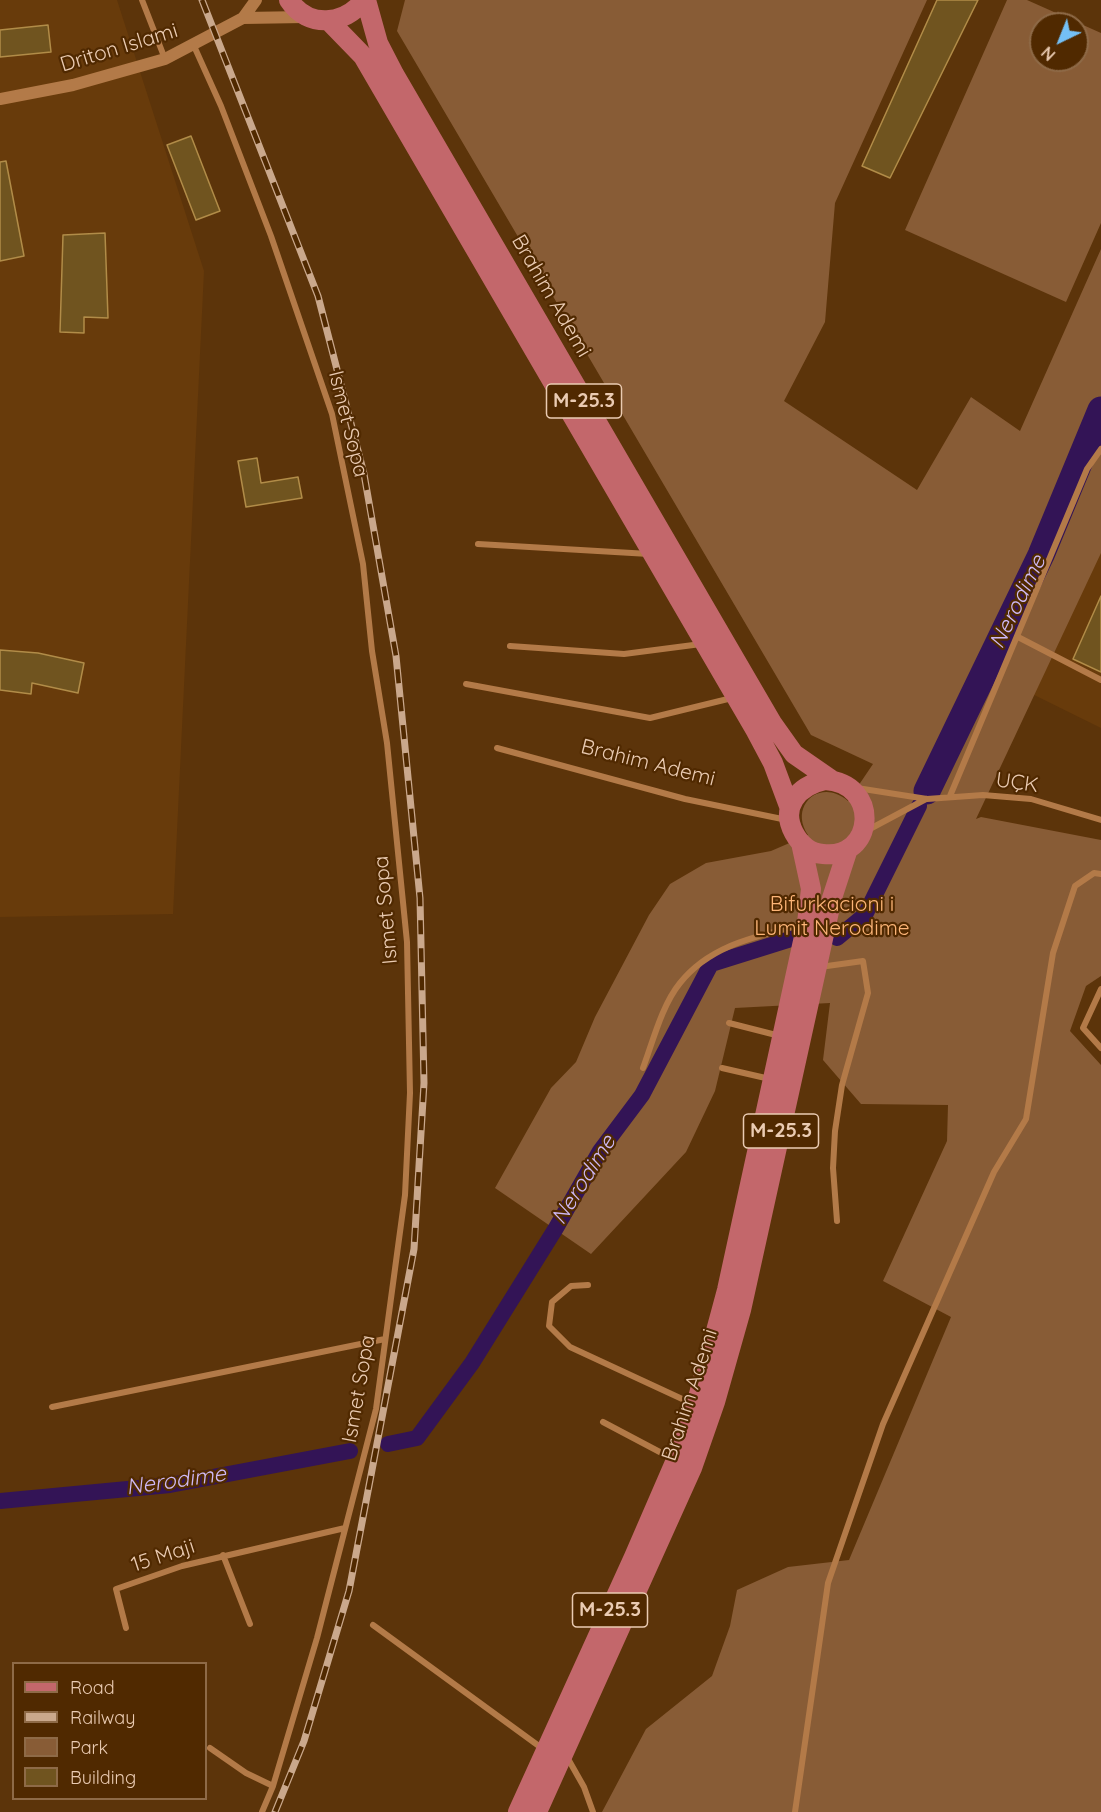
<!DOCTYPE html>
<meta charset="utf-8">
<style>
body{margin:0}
#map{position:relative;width:1101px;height:1812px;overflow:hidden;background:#5c340a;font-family:Quicksand,sans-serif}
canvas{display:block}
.legend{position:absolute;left:12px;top:1662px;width:195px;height:138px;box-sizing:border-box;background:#502900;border:2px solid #8e6a47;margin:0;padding:8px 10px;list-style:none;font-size:18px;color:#eacbb2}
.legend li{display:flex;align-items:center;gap:12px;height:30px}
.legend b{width:30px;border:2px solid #8e6a47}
.north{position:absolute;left:1029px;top:12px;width:60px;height:60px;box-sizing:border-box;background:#502900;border:2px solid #8e6a47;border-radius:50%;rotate:223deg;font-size:16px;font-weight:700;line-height:24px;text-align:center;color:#eacbb2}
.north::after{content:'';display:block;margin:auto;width:21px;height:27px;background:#74c0f6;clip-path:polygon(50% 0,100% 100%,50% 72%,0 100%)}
</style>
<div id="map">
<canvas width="1101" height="1812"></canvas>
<ul class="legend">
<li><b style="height:8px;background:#c3676b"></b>Road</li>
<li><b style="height:8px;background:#caa88c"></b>Railway</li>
<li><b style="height:16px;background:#885c36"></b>Park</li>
<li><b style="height:16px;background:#70541f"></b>Building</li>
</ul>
<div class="north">N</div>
</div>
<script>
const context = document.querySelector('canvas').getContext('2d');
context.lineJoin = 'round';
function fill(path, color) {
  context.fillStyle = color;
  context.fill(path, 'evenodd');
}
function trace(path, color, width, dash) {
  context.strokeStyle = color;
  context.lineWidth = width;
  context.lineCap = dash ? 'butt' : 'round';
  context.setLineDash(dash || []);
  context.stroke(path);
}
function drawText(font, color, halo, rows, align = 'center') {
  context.font = font + ' Quicksand,sans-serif';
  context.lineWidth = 4.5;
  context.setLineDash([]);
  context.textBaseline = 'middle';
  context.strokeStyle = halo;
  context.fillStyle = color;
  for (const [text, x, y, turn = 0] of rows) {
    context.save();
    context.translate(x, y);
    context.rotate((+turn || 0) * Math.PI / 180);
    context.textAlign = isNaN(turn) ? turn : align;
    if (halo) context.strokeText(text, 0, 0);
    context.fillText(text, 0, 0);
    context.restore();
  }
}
fill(new Path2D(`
 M 0,0 L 117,0 L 204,271 L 173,914 L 0,917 Z
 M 1101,514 L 1101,728 L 1018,687 Z`), '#683b0b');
fill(new Path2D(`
 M 405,0 L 927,0 L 835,203 L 825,322 L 784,401 L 917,490 L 971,397 L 1020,431 L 1101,249 L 1101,553 L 976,819 L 981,817 L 1101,840 L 1101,976 L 1086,986 L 1070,1031 L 1101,1065 L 1101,1812 L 602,1812 L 646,1729 L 712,1676 L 730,1626 L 737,1590 L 788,1567 L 849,1560 L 951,1317 L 883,1281 L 947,1141 L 948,1105 L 861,1104 L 823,1060 L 830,1003 L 735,1008 L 715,1091 L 686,1152 L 591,1254 L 495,1188 L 551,1088 L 576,1062 L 595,1017 L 649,915 L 670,884 L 706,863 L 771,851 L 808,835 C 788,805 821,777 848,801 L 873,764 L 811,735 L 397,31 Z
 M 1007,0 L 1027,0 L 1101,33 L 1101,223 L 1066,302 L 905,230 ZM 1041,24 L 1077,24 L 1077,60 L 1041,60 Z`), '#885c36');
trace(new Path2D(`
 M 837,938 L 865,915 L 919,806
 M 388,1444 L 417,1438 L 472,1363 L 556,1228 L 600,1151 L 642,1095 L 711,964 L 794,938
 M 0,1501 L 170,1485 L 350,1451`), '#331456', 16);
trace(new Path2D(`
 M 927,791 L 1041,555 L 1101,410`), '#331456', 27);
const building = new Path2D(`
 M 937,0 L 978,0 L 890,178 L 862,166 Z
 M 48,25 L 51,52 L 0,57 L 0,30 Z
 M 191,136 L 220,211 L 196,220 L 167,145 Z
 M 6,161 L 24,256 L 0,261 L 0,162 Z
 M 105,233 L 108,318 L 84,317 L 84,333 L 60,332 L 63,235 Z
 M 257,458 L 261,483 L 298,477 L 302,498 L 246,507 L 238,461 Z
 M 1101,596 L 1101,672 L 1073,659 Z
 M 0,650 L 38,653 L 84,663 L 78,693 L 32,683 L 31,694 L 0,690 Z`);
fill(building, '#70541f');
trace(building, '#b18c48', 1.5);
trace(new Path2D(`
 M 142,0 L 165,59
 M 194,46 L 221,106 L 271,236 L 332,414 L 363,564 L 372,651 L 387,743 L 407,942 L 410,1093 L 405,1195 L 376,1409 L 317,1638 L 273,1786 L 262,1812
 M 478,544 L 649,554
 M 1018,637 L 1101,680
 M 510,646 L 624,654 L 701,644
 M 466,684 L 650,718 L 732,698
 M 497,748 L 685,799 L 787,820
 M 857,788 L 927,799 L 983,795 L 1031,799 L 1101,820
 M 950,796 L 1087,469 L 1101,449
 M 866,831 L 926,799
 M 820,967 L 863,961 L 868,993 L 842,1085 L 835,1131 L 833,1168 L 837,1221
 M 1101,989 L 1083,1028 L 1101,1048
 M 729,1023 L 780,1036
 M 643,1068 C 653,1041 662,1005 680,983 C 711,944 759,936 804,924
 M 722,1068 L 770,1079
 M 588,1285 L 571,1286 L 552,1302 L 549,1326 L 570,1347 L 693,1404
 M 52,1407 L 385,1339
 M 603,1422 L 673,1459
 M 223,1555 L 250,1624
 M 373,1625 L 543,1749
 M 126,1628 L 116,1589 L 182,1566 L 345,1528
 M 210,1748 L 246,1773 L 273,1786
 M 567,1757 L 584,1787 L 593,1812
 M 795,1812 L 828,1583 L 883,1424 L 994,1172 L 1026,1119 L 1053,953 L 1075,886 L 1094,873 L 1101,874`), '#b37a48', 6);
trace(new Path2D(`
 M 243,18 L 305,17
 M 0,99 L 73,85 L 165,59 L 243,18 L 256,0`), '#b37a48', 12);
trace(new Path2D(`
 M 289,0 C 308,29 345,25 364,0
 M 366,0 L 378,43 L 394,74 L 772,723 L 794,754 L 833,781
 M 329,21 L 363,56 L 756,731 L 773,763 L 789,806
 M 825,780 C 881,783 875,860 823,854 C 810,853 800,844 794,833 C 780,807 798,786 825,780 Z
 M 518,1812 L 634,1557 L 676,1460 L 696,1405 L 727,1290 L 807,923 L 811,889 L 801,843
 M 537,1812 L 692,1468 L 715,1402 L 741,1310 L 832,898 L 848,849`), '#c3676b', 20);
const rail = new Path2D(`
 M 202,0 L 318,296 L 364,474 L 396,656 L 420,898 L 424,1083 L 414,1249 L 349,1591 L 304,1741 L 275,1812`);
trace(rail, '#caa88c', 7);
trace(rail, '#502900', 4.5, [14]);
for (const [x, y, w] of [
 [584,401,75],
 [781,1131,75],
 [610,1610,75]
]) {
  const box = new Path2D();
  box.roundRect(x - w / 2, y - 17, w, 34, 4.5);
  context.fillStyle = '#502900';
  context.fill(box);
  trace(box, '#eacbb2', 1.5);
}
drawText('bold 20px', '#eacbb2', null, [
 ["M-25.3",584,401],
 ["M-25.3",781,1131],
 ["M-25.3",610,1610]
]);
drawText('21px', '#eacbb2', '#502900', [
 ["Driton Islami",119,48,-17],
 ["Brahim Ademi",551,296,60],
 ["Ismet Sopa",348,424,76],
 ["Brahim Ademi",648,763,14],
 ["UÇK",1017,783,8],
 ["Ismet Sopa",386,910,-95],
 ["Ismet Sopa",359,1389,-80],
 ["Brahim Ademi",690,1395,-72],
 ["15 Maji",163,1556,-18]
]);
drawText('21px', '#fdb577', '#502900', [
 ["Bifurkacioni i",832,905],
 ["Lumit Nerodime",832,929]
]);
drawText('italic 22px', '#ceb9f5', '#502900', [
 ["Nerodime",1018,602,-64],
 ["Nerodime",584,1180,-58],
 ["Nerodime",176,1481,-8]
]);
</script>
